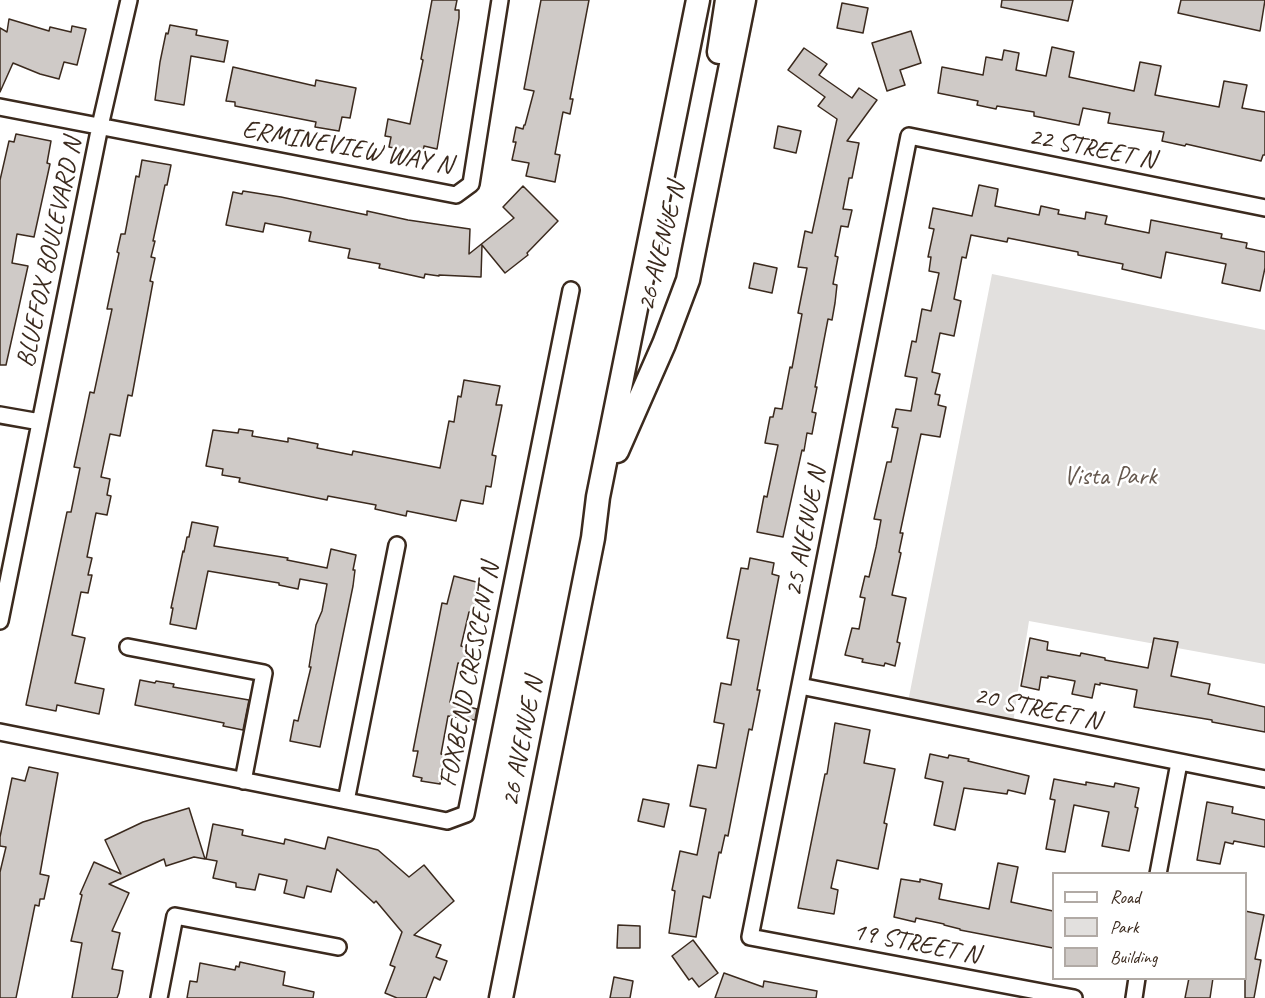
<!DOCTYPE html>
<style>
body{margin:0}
#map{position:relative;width:1265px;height:998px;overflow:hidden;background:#fff;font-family:Caveat,sans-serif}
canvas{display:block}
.legend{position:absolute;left:1052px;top:872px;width:195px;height:108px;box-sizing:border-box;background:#fff;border:2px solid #b1aaa5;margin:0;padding:8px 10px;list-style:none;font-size:18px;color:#3b2a1e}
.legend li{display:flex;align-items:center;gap:12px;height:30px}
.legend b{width:30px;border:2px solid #b1aaa5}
</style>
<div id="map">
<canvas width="1265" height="998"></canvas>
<ul class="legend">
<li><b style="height:8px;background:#fff"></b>Road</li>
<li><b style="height:16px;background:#e2e0de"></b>Park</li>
<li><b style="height:16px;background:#cfcac7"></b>Building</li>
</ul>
</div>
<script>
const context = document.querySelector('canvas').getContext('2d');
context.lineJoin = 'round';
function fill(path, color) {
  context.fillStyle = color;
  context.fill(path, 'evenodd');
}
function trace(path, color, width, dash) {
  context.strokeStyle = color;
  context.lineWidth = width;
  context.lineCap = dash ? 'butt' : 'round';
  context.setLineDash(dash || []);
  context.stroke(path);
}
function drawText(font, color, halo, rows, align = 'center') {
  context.font = font + ' Caveat,sans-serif';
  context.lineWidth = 5;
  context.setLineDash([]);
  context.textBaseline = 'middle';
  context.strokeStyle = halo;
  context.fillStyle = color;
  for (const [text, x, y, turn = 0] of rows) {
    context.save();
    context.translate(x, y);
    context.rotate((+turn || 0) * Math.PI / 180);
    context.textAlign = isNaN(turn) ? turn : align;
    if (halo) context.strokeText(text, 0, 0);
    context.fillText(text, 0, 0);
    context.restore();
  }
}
fill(new Path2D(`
 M 992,274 L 1265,330 L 1265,664 L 1029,621 L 1012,729 L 907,707 Z`), '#e2e0de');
const building = new Path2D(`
 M 432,0 L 457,0 L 455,10 L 459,10 L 459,18 L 437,149 L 424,146 L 423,154 L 389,147 L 391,137 L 385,136 L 388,119 L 410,124 L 423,60 L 421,59 Z
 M 541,0 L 589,0 L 570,99 L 573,99 L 570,114 L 563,112 L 555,154 L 560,155 L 555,182 L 526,176 L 529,163 L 512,160 L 516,142 L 513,142 L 516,127 L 523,129 L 524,125 L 525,125 L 534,91 L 524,89 Z
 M 1002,0 L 1073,0 L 1068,21 L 1001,7 Z
 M 1181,0 L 1265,0 L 1260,31 L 1178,13 Z
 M 842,3 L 868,8 L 863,33 L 837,28 Z
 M 9,19 L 49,31 L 50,27 L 71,32 L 72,26 L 86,29 L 77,65 L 64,62 L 59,79 L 40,74 L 13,63 L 0,92 L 0,28 L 7,32 Z
 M 170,25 L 197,30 L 196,35 L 228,41 L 224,62 L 191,56 L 184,105 L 155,100 L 160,62 L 166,33 L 168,34 Z
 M 911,31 L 921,63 L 900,70 L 905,85 L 887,91 L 872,43 Z
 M 1052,47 L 1074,52 L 1069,77 L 1134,91 L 1140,62 L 1161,66 L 1155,95 L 1219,107 L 1224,81 L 1247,85 L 1242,108 L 1265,112 L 1265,155 L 1263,155 L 1261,161 L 1186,144 L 1185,146 L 1162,141 L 1164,132 L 1108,123 L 1110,113 L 1083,108 L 1079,125 L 1034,116 L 1034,112 L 997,106 L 996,109 L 977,105 L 978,101 L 938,93 L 942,67 L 983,75 L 986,57 L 1002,60 L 1004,50 L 1019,53 L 1016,70 L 1046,76 Z
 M 804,48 L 827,64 L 819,75 L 852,98 L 859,88 L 877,100 L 847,141 L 859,143 L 852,178 L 849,178 L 843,209 L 852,210 L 848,227 L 841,226 L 835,256 L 838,257 L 833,284 L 837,285 L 835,303 L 832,320 L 828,319 L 815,387 L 817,387 L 812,412 L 816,413 L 812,434 L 807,433 L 804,451 L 802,450 L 783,537 L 757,532 L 764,496 L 767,497 L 778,445 L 765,443 L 770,417 L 773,417 L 775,408 L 782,409 L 790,367 L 792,368 L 802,314 L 798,313 L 807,268 L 798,267 L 805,231 L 812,233 L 837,119 L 818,106 L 825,97 L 788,70 Z
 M 233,67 L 315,86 L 316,80 L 356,88 L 350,118 L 342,117 L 339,131 L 315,127 L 316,122 L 235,106 L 235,102 L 226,101 Z
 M 778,126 L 801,131 L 796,153 L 774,148 Z
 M 16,134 L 51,141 L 47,163 L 50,164 L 34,237 L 17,234 L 12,263 L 28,266 L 6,365 L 0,365 L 0,180 L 9,141 L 14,142 Z
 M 142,160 L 171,165 L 167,185 L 165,185 L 153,241 L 155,241 L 151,257 L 155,258 L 150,281 L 153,282 L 132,396 L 128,395 L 120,436 L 110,434 L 101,477 L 110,479 L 107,495 L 111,496 L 107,515 L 96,513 L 87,557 L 92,558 L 88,575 L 92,575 L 88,593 L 81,592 L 72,635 L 85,638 L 75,683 L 104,689 L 99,714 L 57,705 L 56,711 L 26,705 L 67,512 L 71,512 L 80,468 L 74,467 L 85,416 L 90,392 L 94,393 L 112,309 L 107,309 L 119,253 L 117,252 L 121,234 L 125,234 L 136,176 L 139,177 Z
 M 979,185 L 998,189 L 995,206 L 1039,215 L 1041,206 L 1059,210 L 1058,214 L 1085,219 L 1086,212 L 1107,216 L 1105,224 L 1149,233 L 1151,220 L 1222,234 L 1221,238 L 1247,243 L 1246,248 L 1265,252 L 1265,268 L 1260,291 L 1222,283 L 1226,264 L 1166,252 L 1161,278 L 1122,269 L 1123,264 L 1078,255 L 1078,252 L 1008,238 L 1007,242 L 971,235 L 966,258 L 962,257 L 954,299 L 961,301 L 954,336 L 940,333 L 932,372 L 940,374 L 935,394 L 940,395 L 938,405 L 946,407 L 940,437 L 921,434 L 900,533 L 903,533 L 899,552 L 901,553 L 892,595 L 906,598 L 897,642 L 900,643 L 895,666 L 885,663 L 884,666 L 862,662 L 863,659 L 845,655 L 852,628 L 859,629 L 865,598 L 860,597 L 865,576 L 869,577 L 876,547 L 881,520 L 874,519 L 887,462 L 891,462 L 898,428 L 892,427 L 896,409 L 911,411 L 917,378 L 905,376 L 912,341 L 916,342 L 922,309 L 931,311 L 939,273 L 929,271 L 931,257 L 928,257 L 934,229 L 929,228 L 933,208 L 972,216 Z
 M 523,186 L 558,221 L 527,253 L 528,255 L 505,273 L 482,245 L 481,277 L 439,275 L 439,276 L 425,274 L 424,278 L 379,268 L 380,264 L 348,258 L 350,249 L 309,241 L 311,232 L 265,223 L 263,232 L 226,225 L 233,192 L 242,194 L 243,191 L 281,197 L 367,215 L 367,211 L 408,220 L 470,229 L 469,254 L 514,218 L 503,207 Z
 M 754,263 L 777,268 L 772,293 L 749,288 Z
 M 464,380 L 500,386 L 496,405 L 502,405 L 492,455 L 496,456 L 491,487 L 486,486 L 483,504 L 461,500 L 456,521 L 407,511 L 406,516 L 375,509 L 376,505 L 328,496 L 327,500 L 239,482 L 240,478 L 222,475 L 223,469 L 206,466 L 213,430 L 238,433 L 239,429 L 253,431 L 252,436 L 288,442 L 288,438 L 318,444 L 317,448 L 352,455 L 353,451 L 440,468 L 449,421 L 454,422 L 458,396 L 461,397 Z
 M 192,522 L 218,527 L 214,546 L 288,558 L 287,560 L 327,568 L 331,549 L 356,555 L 353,570 L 355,570 L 353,586 L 320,747 L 290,741 L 294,720 L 298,721 L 311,667 L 309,667 L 316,625 L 322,611 L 327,584 L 300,579 L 298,589 L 279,585 L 279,583 L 208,571 L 196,629 L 170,624 L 173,608 L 171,608 L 183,551 L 184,552 L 187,537 L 189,537 Z
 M 750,558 L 774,563 L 772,574 L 779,576 L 757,690 L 760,690 L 752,730 L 749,729 L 728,836 L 725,835 L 721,853 L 719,852 L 710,898 L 703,896 L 696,937 L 669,933 L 675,891 L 672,890 L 680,851 L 697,855 L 706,809 L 690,806 L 698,765 L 716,768 L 724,724 L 714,722 L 721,683 L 731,685 L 739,640 L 727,638 L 741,568 L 748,569 Z
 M 454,576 L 480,583 L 474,612 L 469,612 L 461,646 L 467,648 L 464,664 L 458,663 L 450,702 L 477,709 L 475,720 L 448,716 L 441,754 L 446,755 L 440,784 L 421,781 L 422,778 L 413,776 L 418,751 L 413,751 L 442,603 L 447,604 Z
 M 1030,638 L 1048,642 L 1047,650 L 1080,656 L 1081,653 L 1105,658 L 1105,660 L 1148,668 L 1154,638 L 1178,642 L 1171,676 L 1210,684 L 1208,694 L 1265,707 L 1265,732 L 1212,722 L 1212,720 L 1134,707 L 1137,690 L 1100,683 L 1100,685 L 1095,684 L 1092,698 L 1072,694 L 1075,681 L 1048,676 L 1048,678 L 1041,677 L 1039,690 L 1021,686 Z
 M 140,680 L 155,683 L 156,681 L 174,684 L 173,687 L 249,700 L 243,730 L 223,726 L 224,723 L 135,705 Z
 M 835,723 L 870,730 L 864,763 L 895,769 L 884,823 L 887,824 L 878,869 L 837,860 L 831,888 L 838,890 L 834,914 L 798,908 L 825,774 L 827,774 Z
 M 930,754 L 948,758 L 949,755 L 969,759 L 968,761 L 1029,776 L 1025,794 L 1008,790 L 1007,794 L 964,788 L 955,830 L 934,825 L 943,782 L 925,778 Z
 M 29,767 L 58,773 L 40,874 L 49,876 L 44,899 L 40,899 L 39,906 L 35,905 L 16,998 L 0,998 L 0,872 L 6,847 L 0,846 L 0,837 L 12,778 L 25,781 Z
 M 1054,779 L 1086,785 L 1086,782 L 1114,787 L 1115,783 L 1139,788 L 1135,807 L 1138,808 L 1129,851 L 1102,846 L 1109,812 L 1074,805 L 1065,852 L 1046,849 L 1055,800 L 1050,799 Z
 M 643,799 L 669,804 L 664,827 L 638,821 Z
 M 1207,802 L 1233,807 L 1232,813 L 1265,820 L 1265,847 L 1234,841 L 1233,844 L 1225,842 L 1220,864 L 1197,860 Z
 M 189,808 L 205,859 L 194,857 L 166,866 L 164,859 L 109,884 L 129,893 L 112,931 L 120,933 L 112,969 L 123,971 L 119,993 L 117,998 L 72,998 L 82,943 L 71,941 L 82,895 L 80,894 L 94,862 L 121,874 L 105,840 L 143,822 Z
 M 213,824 L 243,830 L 242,835 L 284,844 L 285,839 L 325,849 L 328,837 L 378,850 L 409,877 L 424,865 L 454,901 L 414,935 L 441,945 L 436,957 L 447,961 L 440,980 L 434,977 L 426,998 L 397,998 L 385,993 L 395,967 L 390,965 L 402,932 L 376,901 L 374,903 L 337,869 L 331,892 L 307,886 L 304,898 L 284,893 L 287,880 L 259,874 L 255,890 L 236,887 L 236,883 L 213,878 L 217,861 L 206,859 Z
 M 998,863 L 1018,867 L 1011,902 L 1053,911 L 1053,948 L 960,930 L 960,929 L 944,925 L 944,924 L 916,918 L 915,922 L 894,917 L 901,879 L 920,882 L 920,879 L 942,884 L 939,899 L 989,909 Z
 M 1245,911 L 1264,915 L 1255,959 L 1261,960 L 1254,998 L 1245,998 Z
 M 618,925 L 640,926 L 640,948 L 617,948 Z
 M 693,940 L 718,973 L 699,987 L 692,978 L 689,980 L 672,956 Z
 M 240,962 L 285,972 L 283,985 L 314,992 L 313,998 L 187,998 L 190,981 L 197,982 L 200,963 L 235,970 L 236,966 L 239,967 Z
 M 724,973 L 763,987 L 764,981 L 817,991 L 816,998 L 715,998 Z
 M 614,977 L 633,981 L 630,998 L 610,998 Z
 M 1189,978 L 1213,978 L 1210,998 L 1185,998 Z`);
fill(building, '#cfcac7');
trace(building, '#3b2a1e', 1.5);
const minor = new Path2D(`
 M 0,107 L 456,195 L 471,184 L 500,0
 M 0,415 L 40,422
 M 0,621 L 100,126 L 129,0
 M 128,647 L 264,673 L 243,781
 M 800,686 L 1265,779
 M 0,732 L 447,821 L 466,814 L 571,290
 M 346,801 L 397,545
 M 1158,874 L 1179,763
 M 159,998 L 175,916 L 338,947
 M 1074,998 L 750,937 L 909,136 L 1265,208
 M 1134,998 L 1137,978`);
const secondary = new Path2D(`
 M 719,52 L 727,0
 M 617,451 L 664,344 L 688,280 L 744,0
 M 501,998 L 593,538 L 598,497 L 698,0`);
trace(minor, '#3b2a1e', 20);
trace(secondary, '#3b2a1e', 27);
trace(minor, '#fff', 15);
trace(secondary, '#fff', 22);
drawText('26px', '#3b2a1e', '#fff', [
 ["ERMINEVIEW WAY N",347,148,10],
 ["22 STREET N",1092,149,11],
 ["26 AVENUE N",662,247,-76],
 ["BLUEFOX BOULEVARD N",50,253,-78],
 ["25 AVENUE N",806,532,-79],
 ["FOXBEND CRESCENT N",470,675,-79],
 ["20 STREET N",1037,709,12],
 ["26 AVENUE N",523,742,-79],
 ["19 STREET N",916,944,11]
]);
drawText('26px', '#65584e', '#fff', [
 ["Vista Park",1110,477]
]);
</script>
